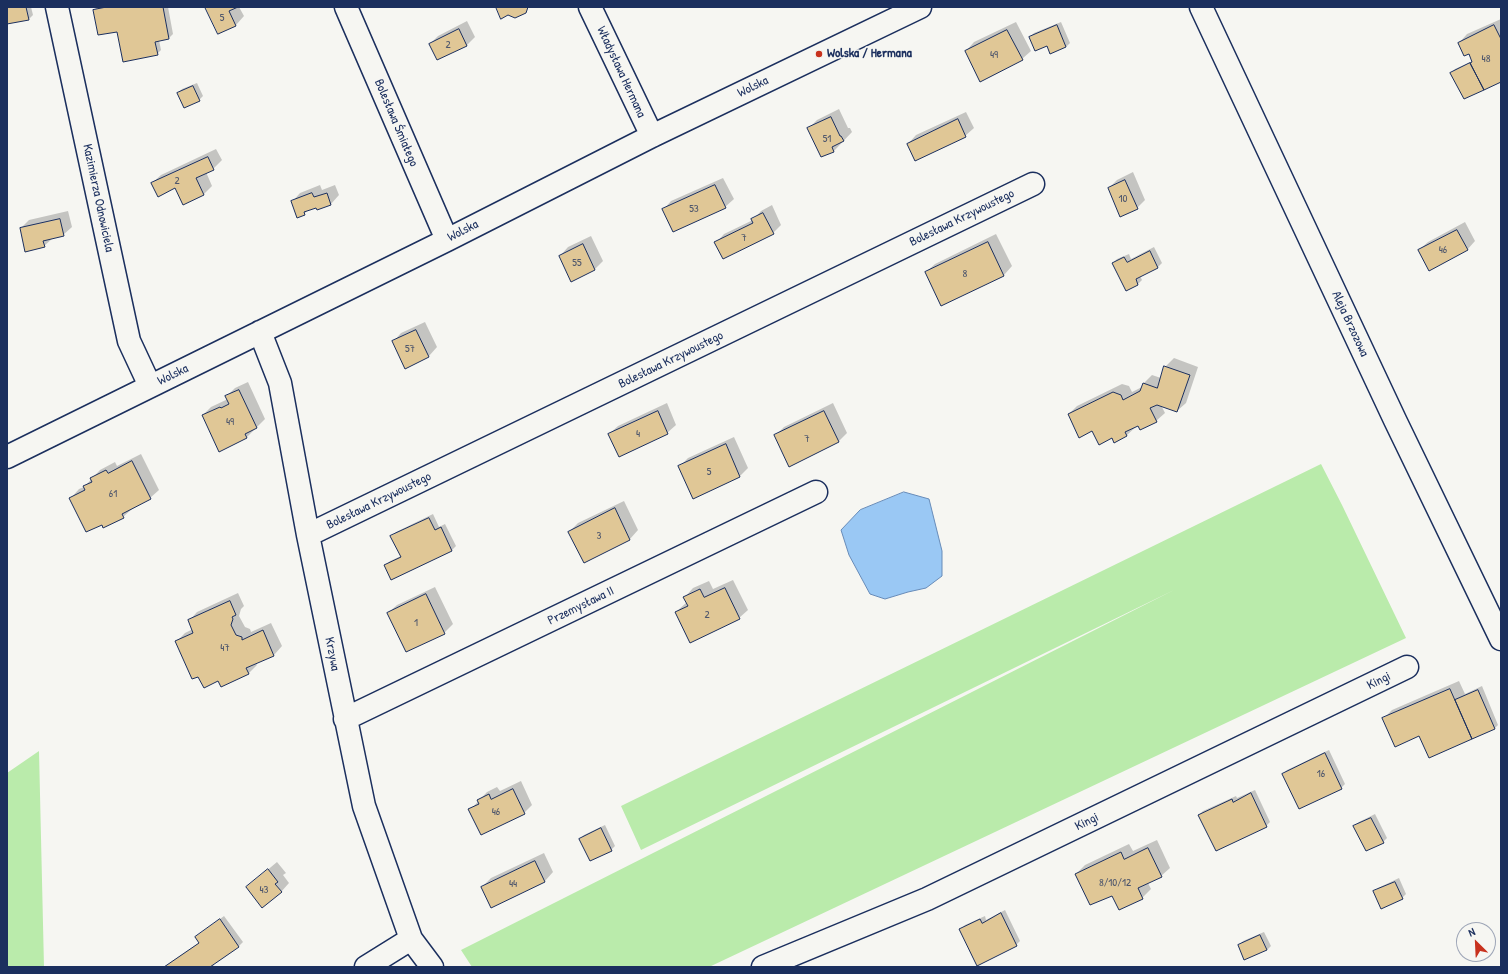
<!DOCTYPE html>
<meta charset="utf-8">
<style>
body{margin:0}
#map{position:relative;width:1508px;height:974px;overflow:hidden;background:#f6f6f2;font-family:"Patrick Hand",sans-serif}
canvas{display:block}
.frame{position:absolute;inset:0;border:8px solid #1b2f5e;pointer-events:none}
.north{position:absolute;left:1456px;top:922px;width:40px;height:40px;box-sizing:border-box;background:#f6f6f2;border:1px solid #9ea6b7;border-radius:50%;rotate:336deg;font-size:11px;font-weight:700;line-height:16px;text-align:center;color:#1b2f5e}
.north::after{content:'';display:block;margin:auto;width:14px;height:18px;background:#c8321e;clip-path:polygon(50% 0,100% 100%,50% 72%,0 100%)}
</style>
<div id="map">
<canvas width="1508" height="974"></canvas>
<div class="frame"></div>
<div class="north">N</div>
</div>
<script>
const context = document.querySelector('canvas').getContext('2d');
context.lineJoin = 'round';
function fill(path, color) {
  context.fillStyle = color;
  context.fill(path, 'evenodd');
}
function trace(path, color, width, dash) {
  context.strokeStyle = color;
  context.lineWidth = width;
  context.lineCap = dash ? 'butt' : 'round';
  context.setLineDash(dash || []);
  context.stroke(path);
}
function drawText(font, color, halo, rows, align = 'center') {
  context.font = font + ' "Patrick Hand",sans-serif';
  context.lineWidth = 3;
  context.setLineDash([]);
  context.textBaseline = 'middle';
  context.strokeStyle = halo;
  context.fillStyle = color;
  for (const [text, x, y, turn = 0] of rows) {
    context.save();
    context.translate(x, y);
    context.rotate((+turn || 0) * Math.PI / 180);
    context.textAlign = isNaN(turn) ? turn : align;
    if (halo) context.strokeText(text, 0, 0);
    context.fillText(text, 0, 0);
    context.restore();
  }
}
fill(new Path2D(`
 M 1321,464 L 1342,505 L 1406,638 L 709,967 L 472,967 L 461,950 L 1174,590 L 641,850 L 621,806 Z
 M 39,751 L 44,967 L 7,967 L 7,773 Z`), '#baebab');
const water = new Path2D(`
 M 904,492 L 929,499 L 942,551 L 942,576 L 926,588 L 908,592 L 885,599 L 870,594 L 849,555 L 841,530 L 860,510 Z`);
fill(water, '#9ac8f4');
trace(water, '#678bb8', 1);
fill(new Path2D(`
 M 7,7 L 31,7 L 33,15 L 29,19 L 7,23 Z
 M 97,7 L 168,7 L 173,34 L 169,38 L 159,40 L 161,50 L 157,54 L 118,31 L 94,10 Z
 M 206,7 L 239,7 L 244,16 L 236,25 L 218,33 Z
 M 1501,19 L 1501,81 L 1451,73 L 1455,69 L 1473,61 L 1469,53 L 1459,43 L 1467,34 Z
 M 467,21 L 475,37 L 467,45 L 437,59 L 430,44 L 438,36 Z
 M 1016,22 L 1031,51 L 1022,59 L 966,51 L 974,42 Z
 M 1061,22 L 1070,43 L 1066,47 L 1051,53 L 1048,45 L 1030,37 L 1034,33 Z
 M 197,83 L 203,96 L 199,100 L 178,93 L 182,89 Z
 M 839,109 L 848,128 L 850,128 L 852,132 L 834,151 L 822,156 L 809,128 L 817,120 Z
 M 966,112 L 974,128 L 965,136 L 908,144 L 916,135 Z
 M 216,149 L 222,160 L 213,169 L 206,172 L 212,186 L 204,194 L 184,203 L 176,187 L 152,183 L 161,175 Z
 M 1133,172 L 1145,200 L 1137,208 L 1109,188 L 1117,180 Z
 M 723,178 L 734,199 L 725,207 L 663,210 L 671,201 Z
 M 320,185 L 322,190 L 335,185 L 339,195 L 331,204 L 309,209 L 304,214 L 292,202 L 300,193 Z
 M 772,205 L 781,225 L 773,233 L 716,243 L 724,234 L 753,220 L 761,211 Z
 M 68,211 L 72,227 L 63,235 L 53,238 L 44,246 L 21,228 L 29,220 Z
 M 1465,222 L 1475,241 L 1467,250 L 1419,250 L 1428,242 Z
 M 996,234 L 1012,266 L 1004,275 L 942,305 L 926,272 L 935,264 Z
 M 591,236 L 603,261 L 595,269 L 572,280 L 560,256 L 568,247 Z
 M 1154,247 L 1162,263 L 1158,267 L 1140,276 L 1142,280 L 1138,284 L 1126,290 L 1113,263 L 1117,259 L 1129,254 L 1131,259 Z
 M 425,322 L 437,347 L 429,356 L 405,367 L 393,342 L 401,333 Z
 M 1174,358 L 1198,367 L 1186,403 L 1177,411 L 1161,405 L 1165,413 L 1156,421 L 1138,425 L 1127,435 L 1115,441 L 1112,437 L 1093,430 L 1069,414 L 1077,406 L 1122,384 L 1129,386 L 1132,392 L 1142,387 L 1144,383 L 1152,375 L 1161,378 L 1165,367 Z
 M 248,382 L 265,419 L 246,438 L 203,415 L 211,407 L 228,399 L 227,396 L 235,388 Z
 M 667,403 L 676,425 L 667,433 L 609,434 L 618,426 Z
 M 833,403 L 847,433 L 839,441 L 775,436 L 784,427 Z
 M 734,437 L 748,468 L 740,476 L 693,497 L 679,467 L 688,458 Z
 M 141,454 L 159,490 L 150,498 L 132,509 L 123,517 L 102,523 L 71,498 L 79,489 L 84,487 L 100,470 L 115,462 L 117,466 Z
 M 624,501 L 638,530 L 630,539 L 584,562 L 569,532 L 578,523 Z
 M 433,514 L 439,527 L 445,524 L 456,546 L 452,550 L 392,579 L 386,565 L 390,561 L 401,556 L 392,536 L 396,532 Z
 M 733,580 L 748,610 L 739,618 L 676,612 L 687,602 L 685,597 L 693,588 L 709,581 L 713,589 Z
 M 435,587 L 453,624 L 444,633 L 388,613 L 397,605 Z
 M 238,593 L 244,606 L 241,609 L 239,616 L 245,627 L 250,629 L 251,632 L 271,623 L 282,646 L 274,655 L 256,663 L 257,665 L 249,673 L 218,680 L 176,642 L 185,633 L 193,629 L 189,621 L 197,612 Z
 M 1459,681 L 1465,694 L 1482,686 L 1498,725 L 1494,729 L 1429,757 L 1420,734 L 1383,719 L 1392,710 Z
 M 1329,750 L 1345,784 L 1341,788 L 1283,774 L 1287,770 Z
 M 521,781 L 532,805 L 524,813 L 470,810 L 487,792 L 497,787 L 500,791 Z
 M 1255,790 L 1270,822 L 1266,826 L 1199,815 L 1203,811 L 1236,796 L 1237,798 Z
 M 1375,814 L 1387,838 L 1383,842 L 1355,826 L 1359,822 Z
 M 605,825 L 615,846 L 611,850 L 580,839 L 584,835 Z
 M 1157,840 L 1170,868 L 1161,876 L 1148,883 L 1151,889 L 1142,898 L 1113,894 L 1076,874 L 1085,865 L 1129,844 L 1133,851 Z
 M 544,853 L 553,872 L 545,881 L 491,906 L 482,887 L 491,878 Z
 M 277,862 L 286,873 L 283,875 L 289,883 L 281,892 L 247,887 Z
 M 1399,878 L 1406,894 L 1402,898 L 1374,892 L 1378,888 Z
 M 1005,910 L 1020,941 L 1016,945 L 961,929 L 965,925 L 985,916 L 986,920 Z
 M 224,916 L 243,942 L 239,946 L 213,964 L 214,967 L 164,967 L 200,942 L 196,937 Z
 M 1264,932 L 1271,946 L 1267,950 L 1239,945 L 1243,941 Z`), '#0003');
const building = new Path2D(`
 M 7,7 L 26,7 L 29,20 L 7,24 Z
 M 107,7 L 163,7 L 169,39 L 155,42 L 158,55 L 123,62 L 117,32 L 98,35 L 93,10 Z
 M 205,7 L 238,7 L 229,11 L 236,26 L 218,34 Z
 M 496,7 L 528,7 L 526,13 L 515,18 L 508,15 L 501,19 Z
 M 1057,25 L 1066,47 L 1050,54 L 1047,46 L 1035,51 L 1029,37 Z
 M 1494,25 L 1501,39 L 1501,82 L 1484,90 L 1470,63 L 1472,62 L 1469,54 L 1464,56 L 1458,43 Z
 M 459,29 L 467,46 L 437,60 L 429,44 Z
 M 1007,30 L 1023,60 L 980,82 L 965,51 Z
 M 1470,63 L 1484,90 L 1464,99 L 1450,73 Z
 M 193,86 L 200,101 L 184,108 L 177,93 Z
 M 831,117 L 840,136 L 841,136 L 844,141 L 832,147 L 834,152 L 821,157 L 807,128 Z
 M 958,119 L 966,137 L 915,161 L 907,144 Z
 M 208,157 L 214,170 L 196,178 L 204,195 L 183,205 L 175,188 L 158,197 L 151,183 Z
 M 1125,180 L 1138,209 L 1120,217 L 1108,188 Z
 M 715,185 L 726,208 L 673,232 L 662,209 Z
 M 312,193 L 314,197 L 327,193 L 331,205 L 317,210 L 316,208 L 304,212 L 305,215 L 297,218 L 291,201 Z
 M 763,213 L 774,234 L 723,259 L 714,242 L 753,223 L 751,219 Z
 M 60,219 L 64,236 L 43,241 L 45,247 L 25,252 L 20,228 Z
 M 1457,230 L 1468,250 L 1429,271 L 1418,250 Z
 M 988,242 L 1004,276 L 941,306 L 925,272 Z
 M 583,244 L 595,270 L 571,282 L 559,256 Z
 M 1150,251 L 1158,268 L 1136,279 L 1138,285 L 1126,291 L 1112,263 L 1124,257 L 1127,262 Z
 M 416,330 L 429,357 L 405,369 L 392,341 Z
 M 1164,366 L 1190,375 L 1177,412 L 1157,405 L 1150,408 L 1157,422 L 1140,430 L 1138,426 L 1125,432 L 1127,436 L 1114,443 L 1112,438 L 1099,445 L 1092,431 L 1079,438 L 1068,414 L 1113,392 L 1121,395 L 1123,400 L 1140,391 L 1143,383 L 1157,388 Z
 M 239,390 L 257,428 L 245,434 L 247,438 L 219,452 L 202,415 L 220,407 L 221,408 L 229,404 L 225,396 Z
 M 658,411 L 668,434 L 619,457 L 608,434 Z
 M 824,411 L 839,442 L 789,467 L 774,435 Z
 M 726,444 L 740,477 L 693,499 L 678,466 Z
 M 132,461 L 151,499 L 122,514 L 124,518 L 103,528 L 102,525 L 86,532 L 69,498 L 85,490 L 83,486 L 92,482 L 90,478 L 106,470 L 108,473 Z
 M 615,508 L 630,540 L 584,563 L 568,532 Z
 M 429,518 L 435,530 L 441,527 L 452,551 L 391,580 L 384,565 L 401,557 L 390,536 Z
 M 725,588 L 740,619 L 690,643 L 675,612 L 688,606 L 683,597 L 700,589 L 704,597 Z
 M 426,594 L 445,634 L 406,652 L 387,613 Z
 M 230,601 L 236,615 L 232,617 L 233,619 L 231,625 L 236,635 L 242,637 L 242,640 L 263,630 L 274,656 L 246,668 L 249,674 L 221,687 L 218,681 L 204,688 L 198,677 L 192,679 L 175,641 L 193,633 L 188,620 Z
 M 1450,689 L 1472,739 L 1429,758 L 1419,736 L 1395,747 L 1382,718 Z
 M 1478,690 L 1495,729 L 1472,739 L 1455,700 Z
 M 1325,753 L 1342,789 L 1299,809 L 1282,774 Z
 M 513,789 L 525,814 L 481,835 L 468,809 L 479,804 L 477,800 L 489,794 L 491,799 Z
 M 1251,793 L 1267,827 L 1216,851 L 1198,815 L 1232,799 L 1233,802 Z
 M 1371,818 L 1384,843 L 1366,851 L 1353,826 Z
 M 601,828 L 612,851 L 590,861 L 579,839 Z
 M 1148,848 L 1162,877 L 1138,888 L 1143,899 L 1119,910 L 1112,896 L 1090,905 L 1075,874 L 1121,852 L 1124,859 Z
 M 535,861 L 545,882 L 491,908 L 481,887 Z
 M 268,869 L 278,882 L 275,884 L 282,892 L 262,908 L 246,887 Z
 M 1395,882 L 1403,899 L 1381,909 L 1373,891 Z
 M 1001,913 L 1017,946 L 977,966 L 959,929 L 980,919 L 982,923 Z
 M 220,919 L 239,947 L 210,967 L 164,967 L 199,943 L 195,937 Z
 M 1260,935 L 1267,950 L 1244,960 L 1238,945 Z`);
fill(building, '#e0c796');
trace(building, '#1b2f5e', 1);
const minor = new Path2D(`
 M 57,7 L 129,341 L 150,386
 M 346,7 L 447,240
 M 590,7 L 652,136
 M 1201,7 L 1395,420 L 1501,639
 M 260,332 L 280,383 L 308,535 L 364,806 L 411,939 L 432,967
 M 7,457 L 447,240 L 652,136 L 920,7
 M 308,535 L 1033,184
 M 345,719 L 816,492
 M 366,967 L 411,939
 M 763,967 L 927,899 L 1407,667`);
trace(minor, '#1b2f5e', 25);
trace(minor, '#f6f6f2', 22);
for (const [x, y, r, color] of [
 [819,54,4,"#c8321e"]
]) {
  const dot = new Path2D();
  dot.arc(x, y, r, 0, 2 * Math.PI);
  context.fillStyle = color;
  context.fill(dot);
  trace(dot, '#f6f6f2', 1.5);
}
drawText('11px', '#4c556c', null, [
 ["5",222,18],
 ["2",448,45],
 ["49",994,55],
 ["48",1486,59],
 ["51",827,139],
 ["2",177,181],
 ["10",1123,199],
 ["53",694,209],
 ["7",744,238],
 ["46",1443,250],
 ["55",577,263],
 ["8",965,274],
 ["57",410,349],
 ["49",230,422],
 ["4",638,434],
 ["7",807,439],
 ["5",709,472],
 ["61",113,494],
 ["3",599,536],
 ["2",707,615],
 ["1",416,623],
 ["47",225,648],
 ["16",1321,774],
 ["46",496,812],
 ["8/10/12",1115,883],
 ["44",513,884],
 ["43",264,890]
]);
drawText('bold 13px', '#1b2f5e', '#f6f6f2', [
 ["Wolska / Hermana",827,54]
], 'left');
drawText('13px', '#1b2f5e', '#f6f6f2', [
 ["Władysława Hermana",621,72,65],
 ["Wolska",753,87,-26],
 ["Bolesława Śmiałego",396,123,67],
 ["Kazimierza Odnowiciela",98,198,78],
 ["Bolesława Krzywoustego",962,218,-26],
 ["Wolska",463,231,-27],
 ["Aleja Brzozowa",1350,324,65],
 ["Bolesława Krzywoustego",671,360,-26],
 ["Wolska",173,375,-26],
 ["Bolesława Krzywoustego",379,501,-26],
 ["Przemysława II",581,606,-26],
 ["Krzywa",332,654,79],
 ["Kingi",1379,681,-26],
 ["Kingi",1087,822,-26]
]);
</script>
